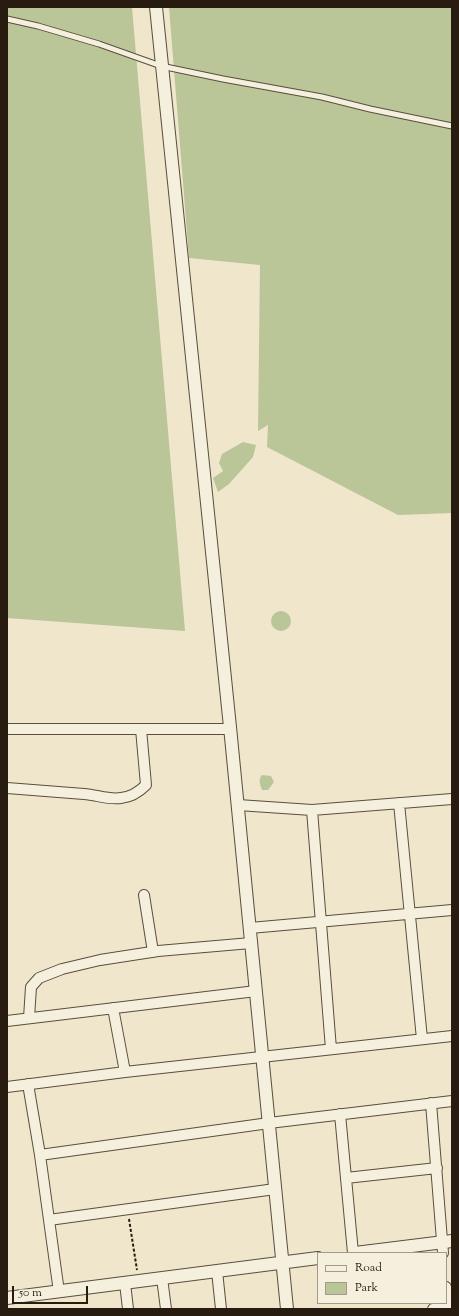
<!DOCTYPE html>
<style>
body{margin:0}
#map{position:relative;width:459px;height:1316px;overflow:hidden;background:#f0e6cc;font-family:"Sorts Mill Goudy",serif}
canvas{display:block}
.frame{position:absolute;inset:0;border:8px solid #281b0f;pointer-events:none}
.legend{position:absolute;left:317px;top:1252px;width:130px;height:52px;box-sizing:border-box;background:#f5efde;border:1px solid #a39a8b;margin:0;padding:5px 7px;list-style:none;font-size:12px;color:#281b0f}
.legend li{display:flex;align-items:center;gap:8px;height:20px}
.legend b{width:20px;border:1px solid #a39a8b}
.scale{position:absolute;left:12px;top:1286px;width:76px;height:18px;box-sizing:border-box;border:2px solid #281b0f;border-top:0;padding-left:5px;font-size:12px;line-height:14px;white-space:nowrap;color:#281b0f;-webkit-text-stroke:3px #f5efde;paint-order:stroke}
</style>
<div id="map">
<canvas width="459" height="1316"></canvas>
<div class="frame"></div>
<ul class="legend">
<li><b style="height:5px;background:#f5efde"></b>Road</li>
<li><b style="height:11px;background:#bac598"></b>Park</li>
</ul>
<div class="scale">50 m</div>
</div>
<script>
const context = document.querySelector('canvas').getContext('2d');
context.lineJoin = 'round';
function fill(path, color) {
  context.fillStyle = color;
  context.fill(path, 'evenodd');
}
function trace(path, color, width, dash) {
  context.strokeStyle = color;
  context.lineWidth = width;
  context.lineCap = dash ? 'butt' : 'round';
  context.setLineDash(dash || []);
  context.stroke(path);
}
fill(new Path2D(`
 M 7,7 L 132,7 L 185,631 L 7,618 Z
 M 169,7 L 452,7 L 452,513 L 398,515 L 267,447 L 268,425 L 258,431 L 260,265 L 189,258 Z
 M 243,442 L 256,445 L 253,457 L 229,484 L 218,492 L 213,478 L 223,471 L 219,463 L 222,454 Z
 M271 621a10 10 0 1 1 20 0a10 10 0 1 1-20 0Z
 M 262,775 L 271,776 L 274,782 L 268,790 L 262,790 C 260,784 258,780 262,775 Z`), '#bac598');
const service = new Path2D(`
 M 7,19 L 38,26 L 99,44 L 161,66 L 223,79 L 322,97 L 370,109 L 452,126`);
const minor = new Path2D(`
 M 7,729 L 230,729
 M 7,788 C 33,790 59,792 84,794 C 97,795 109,800 121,798 C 131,797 139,792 146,785 L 141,729
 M 399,803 L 422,1039
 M 238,805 L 312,810 L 452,799
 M 312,810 L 331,1049
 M 144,895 L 153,952
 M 250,928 L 452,910
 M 113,1008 L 125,1072
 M 29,1018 L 31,987 L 39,978 L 62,969 L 100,960 L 158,951 L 251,943
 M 7,1021 L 256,991
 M 28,1084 L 40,1155
 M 7,1087 L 125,1072 L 452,1036
 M 431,1103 L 443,1253
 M 340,1114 L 353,1253
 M 346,1178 L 437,1168
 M 49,1220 L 275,1189
 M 217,1271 L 221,1309
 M 162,1278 L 166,1309
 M 125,1283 L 128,1309
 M 446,1287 L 448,1309
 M 59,1292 L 40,1155 L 269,1123 L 452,1101
 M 433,1309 L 448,1307`);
const tertiary = new Path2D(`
 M 156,7 L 230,727 L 287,1309
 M 355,1253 L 452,1241
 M 7,1298 L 318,1258`);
trace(service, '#5a4e3e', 7);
trace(minor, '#5a4e3e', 12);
trace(tertiary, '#5a4e3e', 14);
trace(new Path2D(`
 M 129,1219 L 137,1270`), '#281b0f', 2, [3, 2]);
trace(service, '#f5efde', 5);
trace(minor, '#f5efde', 10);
trace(tertiary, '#f5efde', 12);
</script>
